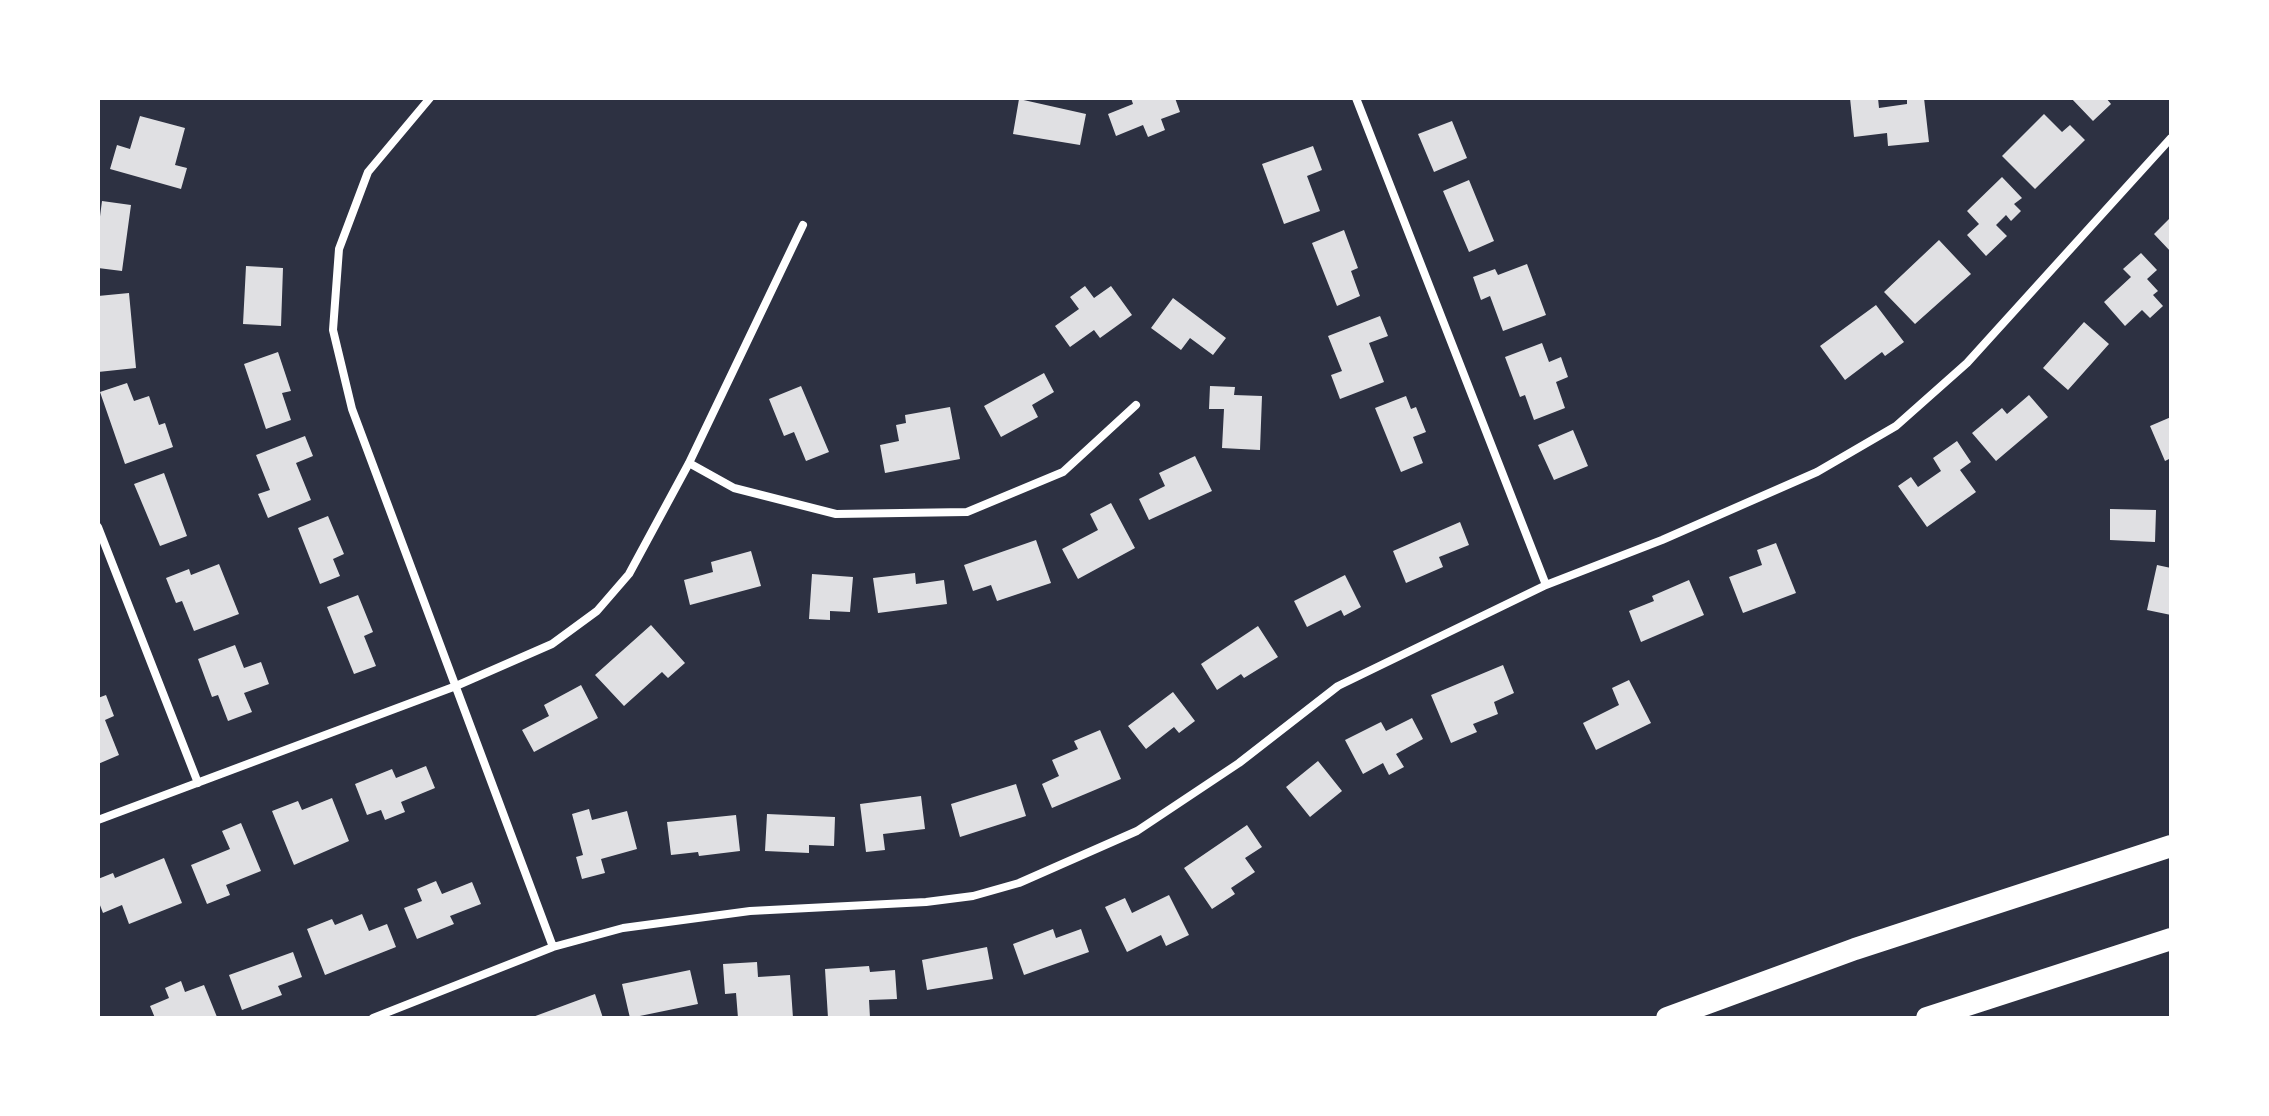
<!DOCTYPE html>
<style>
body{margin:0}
#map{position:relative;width:2269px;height:1116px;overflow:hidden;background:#2d3142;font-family:"Public Sans",sans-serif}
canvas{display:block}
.frame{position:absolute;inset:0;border:100px solid #fff;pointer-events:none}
</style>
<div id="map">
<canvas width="2269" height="1116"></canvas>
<div class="frame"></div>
</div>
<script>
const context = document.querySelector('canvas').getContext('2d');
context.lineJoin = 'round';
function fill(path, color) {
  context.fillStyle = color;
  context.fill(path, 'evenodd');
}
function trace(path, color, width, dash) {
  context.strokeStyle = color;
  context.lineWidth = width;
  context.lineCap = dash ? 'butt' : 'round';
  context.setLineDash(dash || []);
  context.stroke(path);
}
fill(new Path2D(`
 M 1131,98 L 1175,98 L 1180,112 L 1161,119 L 1165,130 L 1148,137 L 1143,125 L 1116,136 L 1108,114 L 1133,104 Z
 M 1850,98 L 1878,98 L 1879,108 L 1907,104 L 1907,100 L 1924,98 L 1929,142 L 1888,146 L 1887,133 L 1854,137 Z
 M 2071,98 L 2106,98 L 2111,104 L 2093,121 Z
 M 1019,99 L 1086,114 L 1080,145 L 1013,134 Z
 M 2044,114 L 2062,132 L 2070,125 L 2085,140 L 2035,189 L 2002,156 Z
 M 140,116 L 185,128 L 175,165 L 187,168 L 181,189 L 110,169 L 117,145 L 130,149 Z
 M 1452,121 L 1467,158 L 1434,172 L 1418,134 Z
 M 1313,146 L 1322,170 L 1307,176 L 1320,211 L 1284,224 L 1262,164 Z
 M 2002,177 L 2022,198 L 2014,204 L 2021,211 L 2011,221 L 2006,215 L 1996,225 L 2007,236 L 1986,256 L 1967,235 L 1979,224 L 1967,211 Z
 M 1469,180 L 1494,241 L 1469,252 L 1443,191 Z
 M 102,201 L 131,205 L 122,271 L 98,268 L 98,232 Z
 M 2169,219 L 2171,221 L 2171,252 L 2154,234 Z
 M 1344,230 L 1358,268 L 1351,271 L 1360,296 L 1337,306 L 1312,243 Z
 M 1939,240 L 1971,274 L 1915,324 L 1884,292 Z
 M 2141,253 L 2157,270 L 2147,279 L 2158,291 L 2153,295 L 2163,306 L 2150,318 L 2142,310 L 2125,326 L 2104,302 L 2131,277 L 2123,269 Z
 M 1527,264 L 1546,315 L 1503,331 L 1490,296 L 1481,300 L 1473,277 L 1495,269 L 1498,275 Z
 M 246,266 L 283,268 L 281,326 L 243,324 Z
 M 1085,286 L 1094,298 L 1111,286 L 1132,315 L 1100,338 L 1094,330 L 1070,347 L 1055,326 L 1079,309 L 1070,297 Z
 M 129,293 L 136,368 L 98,372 L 98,296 Z
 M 1173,298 L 1226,338 L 1213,355 L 1190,338 L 1181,350 L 1151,328 Z
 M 1876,305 L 1904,342 L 1885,356 L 1882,352 L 1845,380 L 1820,346 Z
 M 1380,316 L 1388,336 L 1369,343 L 1384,382 L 1340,399 L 1331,375 L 1342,371 L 1328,336 Z
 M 2084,322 L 2109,344 L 2068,390 L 2043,368 Z
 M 1542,343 L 1549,362 L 1561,357 L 1568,377 L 1556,382 L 1565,408 L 1534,420 L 1525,395 L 1520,397 L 1505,357 Z
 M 278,352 L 291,391 L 282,393 L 291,420 L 266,429 L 244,364 Z
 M 1044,373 L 1054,392 L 1032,405 L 1038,417 L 1001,437 L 984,406 Z
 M 127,383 L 134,401 L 149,396 L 159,425 L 165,423 L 173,447 L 125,464 L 100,392 Z
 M 801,386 L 829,452 L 806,461 L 794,432 L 784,436 L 769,399 Z
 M 1210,386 L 1235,387 L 1234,395 L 1262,396 L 1260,450 L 1222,448 L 1224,409 L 1209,409 Z
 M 2029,395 L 2048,417 L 1996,461 L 1972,433 L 2002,408 L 2007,414 Z
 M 1406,396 L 1411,409 L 1416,407 L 1426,432 L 1413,437 L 1423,463 L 1401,472 L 1375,408 Z
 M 950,407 L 960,459 L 885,473 L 880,445 L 899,441 L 896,425 L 906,423 L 905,415 Z
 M 2171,417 L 2171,458 L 2165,461 L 2150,426 Z
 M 1573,430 L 1588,466 L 1554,480 L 1538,445 Z
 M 305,436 L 313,456 L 296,463 L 311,500 L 268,518 L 258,494 L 270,490 L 256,455 Z
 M 1957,441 L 1971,462 L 1960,470 L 1976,492 L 1927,527 L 1898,486 L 1911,477 L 1918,487 L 1941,471 L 1933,458 Z
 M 1195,456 L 1212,491 L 1149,520 L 1139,499 L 1165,486 L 1159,473 Z
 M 164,473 L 187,536 L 160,546 L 134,484 Z
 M 1111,503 L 1135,548 L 1078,579 L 1062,549 L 1098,530 L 1090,514 Z
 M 2110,509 L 2156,510 L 2155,542 L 2110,540 Z
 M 328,516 L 344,554 L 333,559 L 340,576 L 320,584 L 298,528 Z
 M 1460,522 L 1469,545 L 1439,557 L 1443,567 L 1406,583 L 1393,551 Z
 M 1036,540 L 1051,583 L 997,601 L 991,585 L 973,591 L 964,565 Z
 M 1776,543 L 1796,593 L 1743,613 L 1729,577 L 1762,565 L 1757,550 Z
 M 751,551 L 761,586 L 690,605 L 684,580 L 713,572 L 711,562 Z
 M 219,564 L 239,614 L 194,631 L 182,601 L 176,603 L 166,578 L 189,569 L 191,575 Z
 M 2157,565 L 2171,568 L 2171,615 L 2147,610 Z
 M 915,573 L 916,584 L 944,580 L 947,604 L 878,613 L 873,578 Z
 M 812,574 L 853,577 L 850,612 L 830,611 L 830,620 L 809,619 Z
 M 1345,575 L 1361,607 L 1344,616 L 1341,610 L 1307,627 L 1294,601 Z
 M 1689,580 L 1704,615 L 1641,642 L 1629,611 L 1654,601 L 1652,596 Z
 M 358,595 L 373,632 L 364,636 L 376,666 L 354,674 L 327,607 Z
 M 651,625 L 685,663 L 668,678 L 662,672 L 624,706 L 595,675 Z
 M 1258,626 L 1278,657 L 1244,678 L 1241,674 L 1217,690 L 1201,664 Z
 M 235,645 L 244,668 L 261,662 L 269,684 L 244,693 L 252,712 L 228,721 L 218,695 L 212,697 L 198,659 Z
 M 1503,665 L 1514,693 L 1494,702 L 1498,714 L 1473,724 L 1477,732 L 1451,743 L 1431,695 Z
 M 1629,680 L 1651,723 L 1596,750 L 1583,723 L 1619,705 L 1612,688 Z
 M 581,685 L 598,718 L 534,752 L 522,730 L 549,716 L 544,705 Z
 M 1173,692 L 1195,721 L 1179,733 L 1174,727 L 1146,749 L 1128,726 Z
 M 106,695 L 114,716 L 105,720 L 119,755 L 98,764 L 98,698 Z
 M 1412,718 L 1423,739 L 1396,754 L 1404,767 L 1389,775 L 1383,763 L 1363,774 L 1345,740 L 1381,722 L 1386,731 Z
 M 1100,730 L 1121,779 L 1052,808 L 1042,784 L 1059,776 L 1052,760 L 1078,749 L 1074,741 Z
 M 1318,761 L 1342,791 L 1310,817 L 1286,787 Z
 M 426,766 L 435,788 L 401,802 L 405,812 L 385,820 L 381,810 L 367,815 L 355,784 L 392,769 L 396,778 Z
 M 1016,784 L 1026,816 L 960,837 L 951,804 Z
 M 921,796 L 925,829 L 883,834 L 885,850 L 866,852 L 860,804 Z
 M 332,798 L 349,841 L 294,865 L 272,811 L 298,801 L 302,810 Z
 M 589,809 L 592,820 L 627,811 L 637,849 L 601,859 L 605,873 L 582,879 L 576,857 L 583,855 L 572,814 Z
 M 767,814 L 835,817 L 834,846 L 809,845 L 809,853 L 765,851 Z
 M 736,815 L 740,851 L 699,856 L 698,852 L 671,855 L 667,822 Z
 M 241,823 L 261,871 L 226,885 L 230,895 L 207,904 L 191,865 L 230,849 L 222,831 Z
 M 1247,825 L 1262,847 L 1245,858 L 1255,872 L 1231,888 L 1235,894 L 1212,909 L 1184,868 Z
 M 164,858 L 182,903 L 129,924 L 122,905 L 103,913 L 98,900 L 98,879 L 113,873 L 115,878 Z
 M 436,881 L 442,894 L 472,882 L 481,904 L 450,916 L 454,924 L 417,939 L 404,908 L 422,901 L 417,889 Z
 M 1169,895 L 1189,935 L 1166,946 L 1161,935 L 1127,952 L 1105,907 L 1125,898 L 1132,913 Z
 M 362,914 L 369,931 L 387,924 L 396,947 L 325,975 L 307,929 L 332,919 L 335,925 Z
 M 1053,929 L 1056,938 L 1081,929 L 1089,952 L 1024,975 L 1013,944 Z
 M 987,947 L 993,979 L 927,990 L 922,960 Z
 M 293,952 L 302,977 L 278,986 L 282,995 L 242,1010 L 229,975 Z
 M 757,962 L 758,977 L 790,975 L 793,1018 L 738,1018 L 736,993 L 725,994 L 723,964 Z
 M 869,966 L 870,972 L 895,970 L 897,999 L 869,1000 L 870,1018 L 828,1018 L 825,969 Z
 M 690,970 L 698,1004 L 630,1018 L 622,984 Z
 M 181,981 L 185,992 L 204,985 L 217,1017 L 155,1018 L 150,1006 L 169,998 L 165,988 Z
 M 595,994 L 603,1018 L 530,1018 Z`), '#e0e0e3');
trace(new Path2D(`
 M 430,98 L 368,172 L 339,249 L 333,330 L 352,409 L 553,947
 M 1356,98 L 1546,585
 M 689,463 L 734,488 L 836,514 L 967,512 L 1063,472 L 1136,405
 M 98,527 L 198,783
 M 98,820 L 456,686 L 552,644 L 597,611 L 629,574 L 689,463 L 803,225
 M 373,1018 L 553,947 L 623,928 L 750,911 L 926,902 L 973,896 L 1019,883 L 1137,831 L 1239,763 L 1338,686 L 1546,585 L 1662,540 L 1817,472 L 1896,426 L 1967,363 L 2171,138`), '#fff', 8);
trace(new Path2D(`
 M 1667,1018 L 1855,949 L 2171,846
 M 1927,1018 L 2171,939`), '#fff', 22);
</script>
